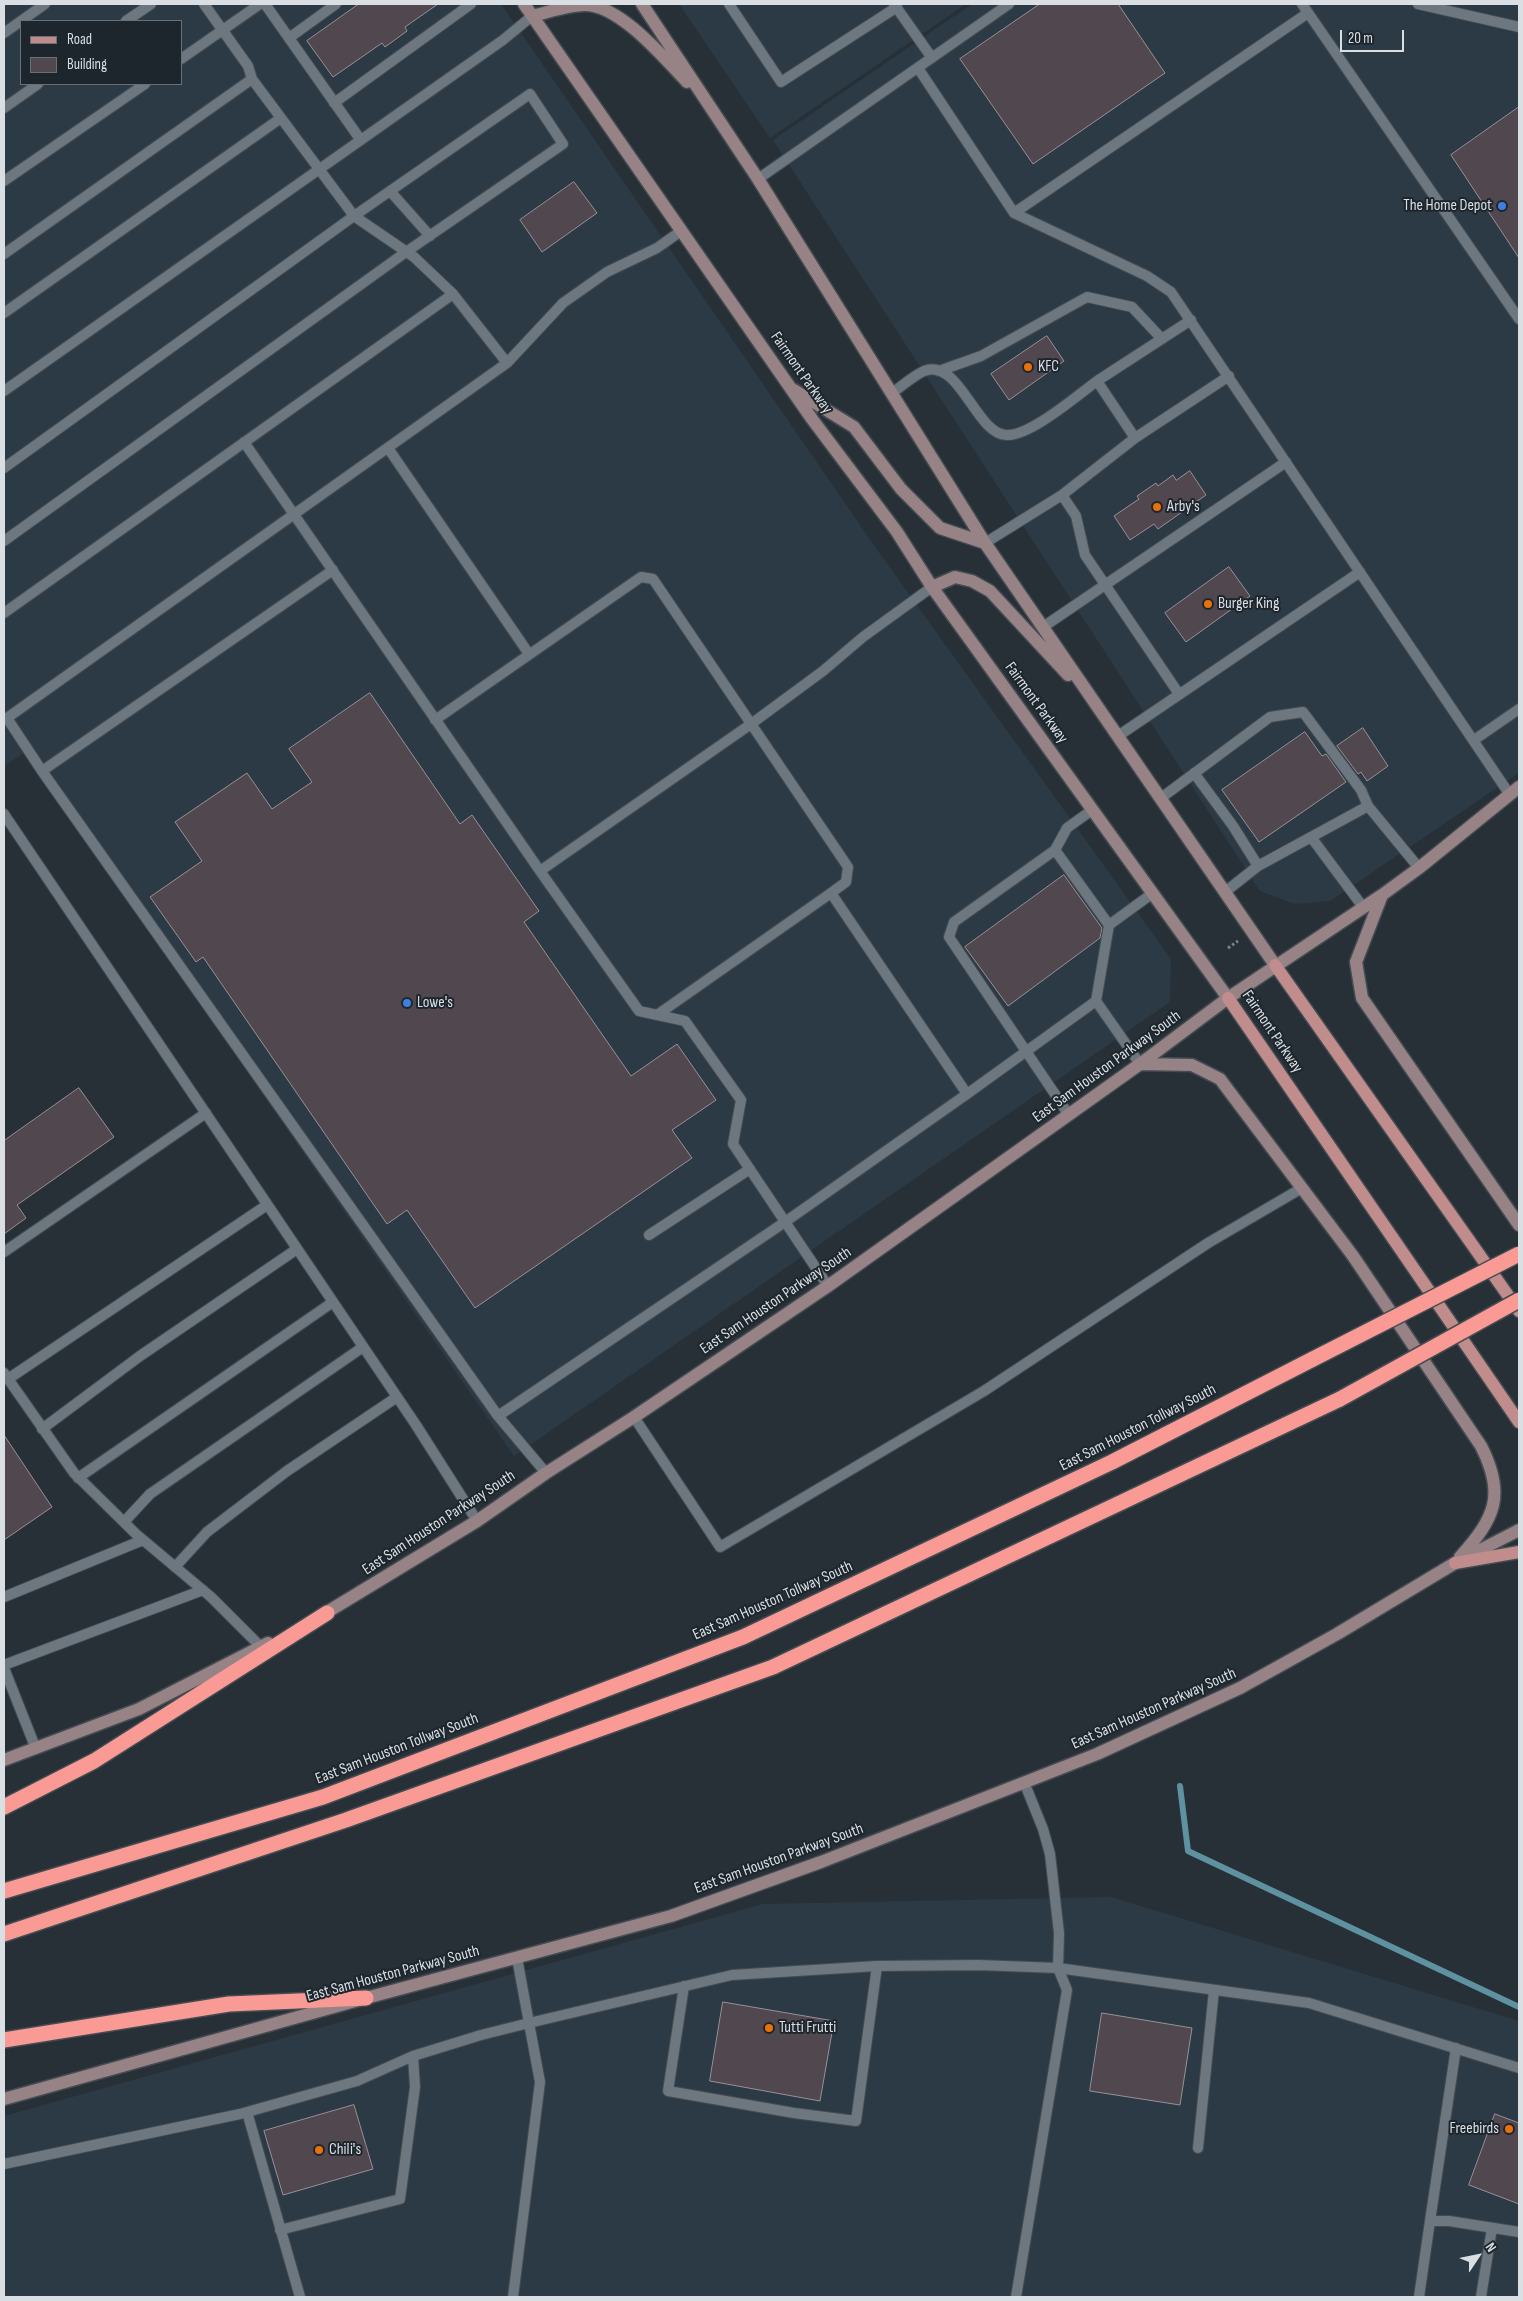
<!DOCTYPE html>
<style>
body{margin:0}
#map{position:relative;width:1523px;height:2301px;overflow:hidden;background:#273037;font-family:"Sofia Sans Condensed",sans-serif}
canvas{display:block}
.frame{position:absolute;inset:0;border:5px solid #d9dfe3;pointer-events:none}
.legend{position:absolute;left:20px;top:20px;width:162px;height:65px;box-sizing:border-box;background:#1e262d;border:1px solid #697076;margin:0;padding:6px 9px;list-style:none;font-size:15px;color:#d9dfe3}
.legend li{display:flex;align-items:center;gap:10px;height:25px}
.legend b{width:25px;border:1px solid #697076}
.north{position:absolute;left:1453px;top:2231px;width:50px;height:50px;-webkit-text-stroke:4px #1e262d;paint-order:stroke;rotate:56deg;font-size:14px;font-weight:700;line-height:20px;text-align:center;color:#d9dfe3}
.north::after{content:'';display:block;margin:auto;width:18px;height:22px;background:#d9dfe3;clip-path:polygon(50% 0,100% 100%,50% 72%,0 100%)}
.scale{position:absolute;left:1340px;top:30px;width:64px;height:22px;box-sizing:border-box;border:2px solid #d9dfe3;border-top:0;padding-left:6px;font-size:15px;line-height:18px;white-space:nowrap;color:#d9dfe3;-webkit-text-stroke:4px #1e262d;paint-order:stroke}
</style>
<div id="map">
<canvas width="1523" height="2301"></canvas>
<div class="frame"></div>
<ul class="legend">
<li><b style="height:6px;background:#c18c8c"></b>Road</li>
<li><b style="height:14px;background:#51474f"></b>Building</li>
</ul>
<div class="north">N</div>
<div class="scale">20 m</div>
</div>
<script>
const context = document.querySelector('canvas').getContext('2d');
context.lineJoin = 'round';
function fill(path, color) {
  context.fillStyle = color;
  context.fill(path, 'evenodd');
}
function trace(path, color, width, dash) {
  context.strokeStyle = color;
  context.lineWidth = width;
  context.lineCap = dash ? 'butt' : 'round';
  context.setLineDash(dash || []);
  context.stroke(path);
}
function drawText(font, color, halo, rows, align = 'center') {
  context.font = font + ' "Sofia Sans Condensed",sans-serif';
  context.lineWidth = 4;
  context.setLineDash([]);
  context.textBaseline = 'middle';
  context.strokeStyle = halo;
  context.fillStyle = color;
  for (const [text, x, y, turn = 0] of rows) {
    context.save();
    context.translate(x, y);
    context.rotate((+turn || 0) * Math.PI / 180);
    context.textAlign = isNaN(turn) ? turn : align;
    if (halo) context.strokeText(text, 0, 0);
    context.fillText(text, 0, 0);
    context.restore();
  }
}
fill(new Path2D(`
 M 4,4 L 501,4 L 878,551 L 1171,959 L 1170,1002 L 514,1456 L 25,752 L 4,766 ZM 21,21 L 181,21 L 181,84 L 21,84 Z
 M 679,4 L 966,4 L 770,138 Z
 M 972,4 L 1519,5 L 1519,773 L 1330,901 L 1295,904 L 1260,891 L 773,140 Z
 M 1111,1897 L 1519,2021 L 1519,2297 L 4,2297 L 4,2116 L 763,1904 Z`), '#2c3a46');
trace(new Path2D(`
 M 1180,1786 L 1188,1851 L 1519,2007`), '#5e92a1', 6);
const building = new Path2D(`
 M 359,4 L 438,4 L 405,27 L 407,31 L 385,47 L 382,43 L 333,77 L 307,41 Z
 M 1040,4 L 1118,4 L 1165,73 L 1033,164 L 960,59 Z
 M 1519,107 L 1519,258 L 1451,155 Z
 M 574,182 L 597,213 L 542,252 L 520,220 Z
 M 1047,336 L 1064,361 L 1009,400 L 991,374 Z
 M 1190,471 L 1206,495 L 1158,529 L 1154,524 L 1130,540 L 1114,516 L 1139,499 L 1137,496 L 1156,483 L 1158,486 L 1173,475 L 1176,480 Z
 M 1229,567 L 1250,596 L 1186,642 L 1165,613 Z
 M 370,693 L 460,824 L 472,815 L 539,911 L 524,922 L 631,1076 L 677,1044 L 716,1100 L 672,1130 L 692,1158 L 475,1308 L 407,1210 L 387,1224 L 203,957 L 196,962 L 150,897 L 202,861 L 175,822 L 247,773 L 272,809 L 312,782 L 289,749 Z
 M 1363,728 L 1388,766 L 1367,781 L 1361,772 L 1358,774 L 1337,746 Z
 M 1305,732 L 1322,756 L 1326,754 L 1346,782 L 1259,842 L 1222,790 Z
 M 1064,875 L 1102,928 L 1100,938 L 1008,1006 L 965,947 Z
 M 79,1088 L 114,1137 L 17,1205 L 26,1218 L 4,1234 L 4,1141 Z
 M 4,1435 L 52,1507 L 4,1540 Z
 M 723,2002 L 834,2021 L 820,2101 L 710,2081 Z
 M 1102,2013 L 1192,2028 L 1180,2105 L 1090,2091 Z
 M 354,2105 L 373,2169 L 283,2195 L 264,2131 Z
 M 1495,2114 L 1519,2123 L 1519,2204 L 1469,2185 Z`);
fill(building, '#51474f');
trace(building, '#998f98', 1);
const lane = new Path2D(`
 M 204,4 L 248,66 L 252,79 L 354,216 L 414,257 L 453,294 L 507,363
 M 265,4 L 360,139
 M 729,4 L 781,82 L 897,7
 M 894,4 L 932,58
 M 1302,4 L 1519,319
 M 1418,4 L 1519,27
 M 126,21 L 151,4
 M 4,33 L 45,4
 M 289,38 L 336,4
 M 181,59 L 260,4
 M 918,68 L 1014,213 L 1147,276 L 1171,292 L 1510,795
 M 334,103 L 471,4
 M 4,108 L 38,84
 M 758,179 L 1009,4
 M 4,181 L 145,84
 M 390,191 L 430,236
 M 1014,213 L 1308,13
 M 4,254 L 252,79
 M 4,313 L 281,118
 M 939,371 L 981,356 L 1087,297 L 1132,307 L 1162,339
 M 1097,381 L 1191,320
 M 4,391 L 503,40 L 532,16
 M 892,393 C 902,386 913,376 924,371 C 959,357 976,434 1006,435 C 1029,437 1078,395 1097,381 L 1135,438
 M 244,442 L 540,871 L 639,1011 L 685,1021 L 741,1100 L 733,1144 L 828,1286
 M 388,448 L 529,654
 M 4,468 L 354,216 L 530,94 L 563,144 L 406,252 L 4,541
 M 1062,495 L 1076,516 L 1085,555 L 1179,694
 M 985,543 L 1062,495 L 1135,438 L 1229,376
 M 4,613 L 453,294
 M 1043,627 L 1286,462
 M 435,720 L 641,577 L 653,579 L 848,867 L 846,882 L 831,893 L 967,1094 L 785,1222 L 498,1416
 M 1118,736 L 1360,572
 M 1474,740 L 1519,709
 M 42,771 L 333,570
 M 1194,773 L 1233,826 L 1258,866
 M 1161,798 L 1270,717 L 1303,712 L 1361,790 L 1368,806 L 1419,868
 M 4,814 L 416,1425 L 477,1521
 M 1311,837 L 1363,907
 M 1055,850 L 954,922 L 949,937 L 1069,1115
 M 540,871 L 751,724 L 823,671 L 863,637 L 932,587
 M 1225,892 L 1258,866 L 1368,806
 M 1109,925 L 1153,893
 M 1096,1001 L 1140,1064
 M 657,1015 L 831,893
 M 967,1094 L 1096,1001 L 1109,925 L 1055,850 L 1067,828 L 1092,810
 M 649,1235 L 750,1169
 M 4,1252 L 206,1113
 M 4,1373 L 74,1473 L 136,1534 L 211,1597 L 261,1647
 M 8,1379 L 267,1205
 M 634,1417 L 720,1547 L 984,1391 L 1208,1243 L 1302,1188
 M 42,1429 L 140,1356 L 297,1249
 M 546,1473 L 498,1416 L 42,771 L 7,718 L 507,363 L 563,303 L 607,272 L 657,248 L 681,231
 M 78,1478 L 333,1302
 M 124,1522 L 150,1494 L 363,1347
 M 175,1567 L 207,1532 L 287,1471 L 397,1397
 M 4,1597 L 143,1540
 M 4,1665 L 203,1590
 M 4,1668 L 36,1749
 M 517,1958 L 529,2023 L 732,1975 L 877,1966 L 978,1965 L 1058,1968 L 1309,2003 L 1519,2068
 M 684,1986 L 668,2091 L 794,2113 L 856,2121 L 877,1966
 M 247,2112 L 300,2297
 M 1198,2148 L 1214,1990
 M 4,2164 L 240,2114 L 357,2081 L 413,2056 L 481,2035 L 529,2023 L 540,2082 L 513,2297
 M 1430,2221 L 1456,2048
 M 280,2230 L 400,2199 L 415,2087 L 413,2056
 M 1016,2297 L 1067,1990 L 1058,1968 L 1059,1933 L 1050,1854 L 1043,1829 L 1024,1782
 M 1419,2297 L 1430,2221 L 1449,2221 L 1519,2232
 M 1481,2297 L 1492,2228`);
const secondary = new Path2D(`
 M 524,4 L 812,419 L 897,532 L 932,587 L 1228,998
 M 642,4 L 758,179 L 985,543 L 1275,965
 M 532,16 C 549,12 568,5 585,5 C 620,5 664,58 687,82
 M 794,390 L 854,427 L 901,489 L 940,528 L 985,543
 M 932,587 L 955,577 L 972,581 L 990,591 L 1068,675
 M 1382,895 L 1356,962 L 1362,998 L 1519,1225
 M 1140,1064 L 1192,1065 L 1220,1079 L 1353,1256 L 1481,1446 C 1506,1495 1495,1518 1460,1557
 M 319,1617 L 477,1521 L 546,1473 L 634,1417 L 828,1286 L 1140,1064 L 1228,998 L 1382,895 L 1419,868 L 1519,787
 M 4,1760 L 139,1709 L 268,1643
 M 4,2099 L 366,1998 L 671,1916 L 821,1862 L 1097,1754 L 1240,1688 L 1337,1634 L 1455,1563 L 1519,1530`);
const primary = new Path2D(`
 M 1275,965 L 1519,1311
 M 1228,998 L 1519,1422
 M 1455,1563 L 1519,1552`);
const highway = new Path2D(`
 M 4,1807 L 94,1761 L 327,1613
 M 4,1891 L 323,1797 L 743,1637 L 1112,1462 L 1313,1359
 M 4,1934 L 346,1820 L 773,1667 L 1340,1399
 M 4,2040 L 229,2004 L 366,1998`);
trace(lane, '#444c51', 12);
trace(secondary, '#444c51', 15);
trace(primary, '#444c51', 15);
trace(highway, '#444c51', 18);
trace(new Path2D(`
 M 1228,948 L 1238,941`), '#7d848a', 3, [2.5, 2.5]);
trace(lane, '#6d777f', 10);
trace(secondary, '#978286', 12);
trace(primary, '#c18c8c', 12);
trace(highway, '#f99a95', 15);
const highwayBridge = new Path2D(`
 M 1313,1359 L 1519,1254
 M 1340,1399 L 1519,1300`);
trace(highwayBridge, '#444c51', 18, []);
trace(highwayBridge, '#f99a95', 15);
for (const [x, y, r, color] of [
 [1502,206,5,"#3f7fe0"],
 [1028,367,5,"#e8710a"],
 [1157,507,5,"#e8710a"],
 [1208,604,5,"#e8710a"],
 [407,1003,5,"#3f7fe0"],
 [769,2028,5,"#e8710a"],
 [1509,2129,5,"#e8710a"],
 [319,2150,5,"#e8710a"]
]) {
  const dot = new Path2D();
  dot.arc(x, y, r, 0, 2 * Math.PI);
  context.fillStyle = color;
  context.fill(dot);
  trace(dot, '#1e262d', 2);
}
drawText('16px', '#d9dfe3', '#1e262d', [
 ["The Home Depot",1492,206,"right"],
 ["KFC",1038,367],
 ["Arby's",1167,507],
 ["Burger King",1218,604],
 ["Lowe's",417,1003],
 ["Tutti Frutti",779,2028],
 ["Freebirds",1499,2129,"right"],
 ["Chili's",329,2150]
], 'left');
drawText('16px', '#d9dfe3', '#1e262d', [
 ["Fairmont Parkway",801,373,55],
 ["Fairmont Parkway",1036,703,54],
 ["Fairmont Parkway",1272,1032,56],
 ["East Sam Houston Parkway South",1107,1067,-36],
 ["East Sam Houston Parkway South",776,1301,-34],
 ["East Sam Houston Tollway South",1138,1428,-27],
 ["East Sam Houston Parkway South",439,1523,-33],
 ["East Sam Houston Tollway South",773,1601,-24],
 ["East Sam Houston Parkway South",1154,1709,-24],
 ["East Sam Houston Tollway South",397,1749,-21],
 ["East Sam Houston Parkway South",779,1859,-20],
 ["East Sam Houston Parkway South",393,1974,-15]
]);
</script>
